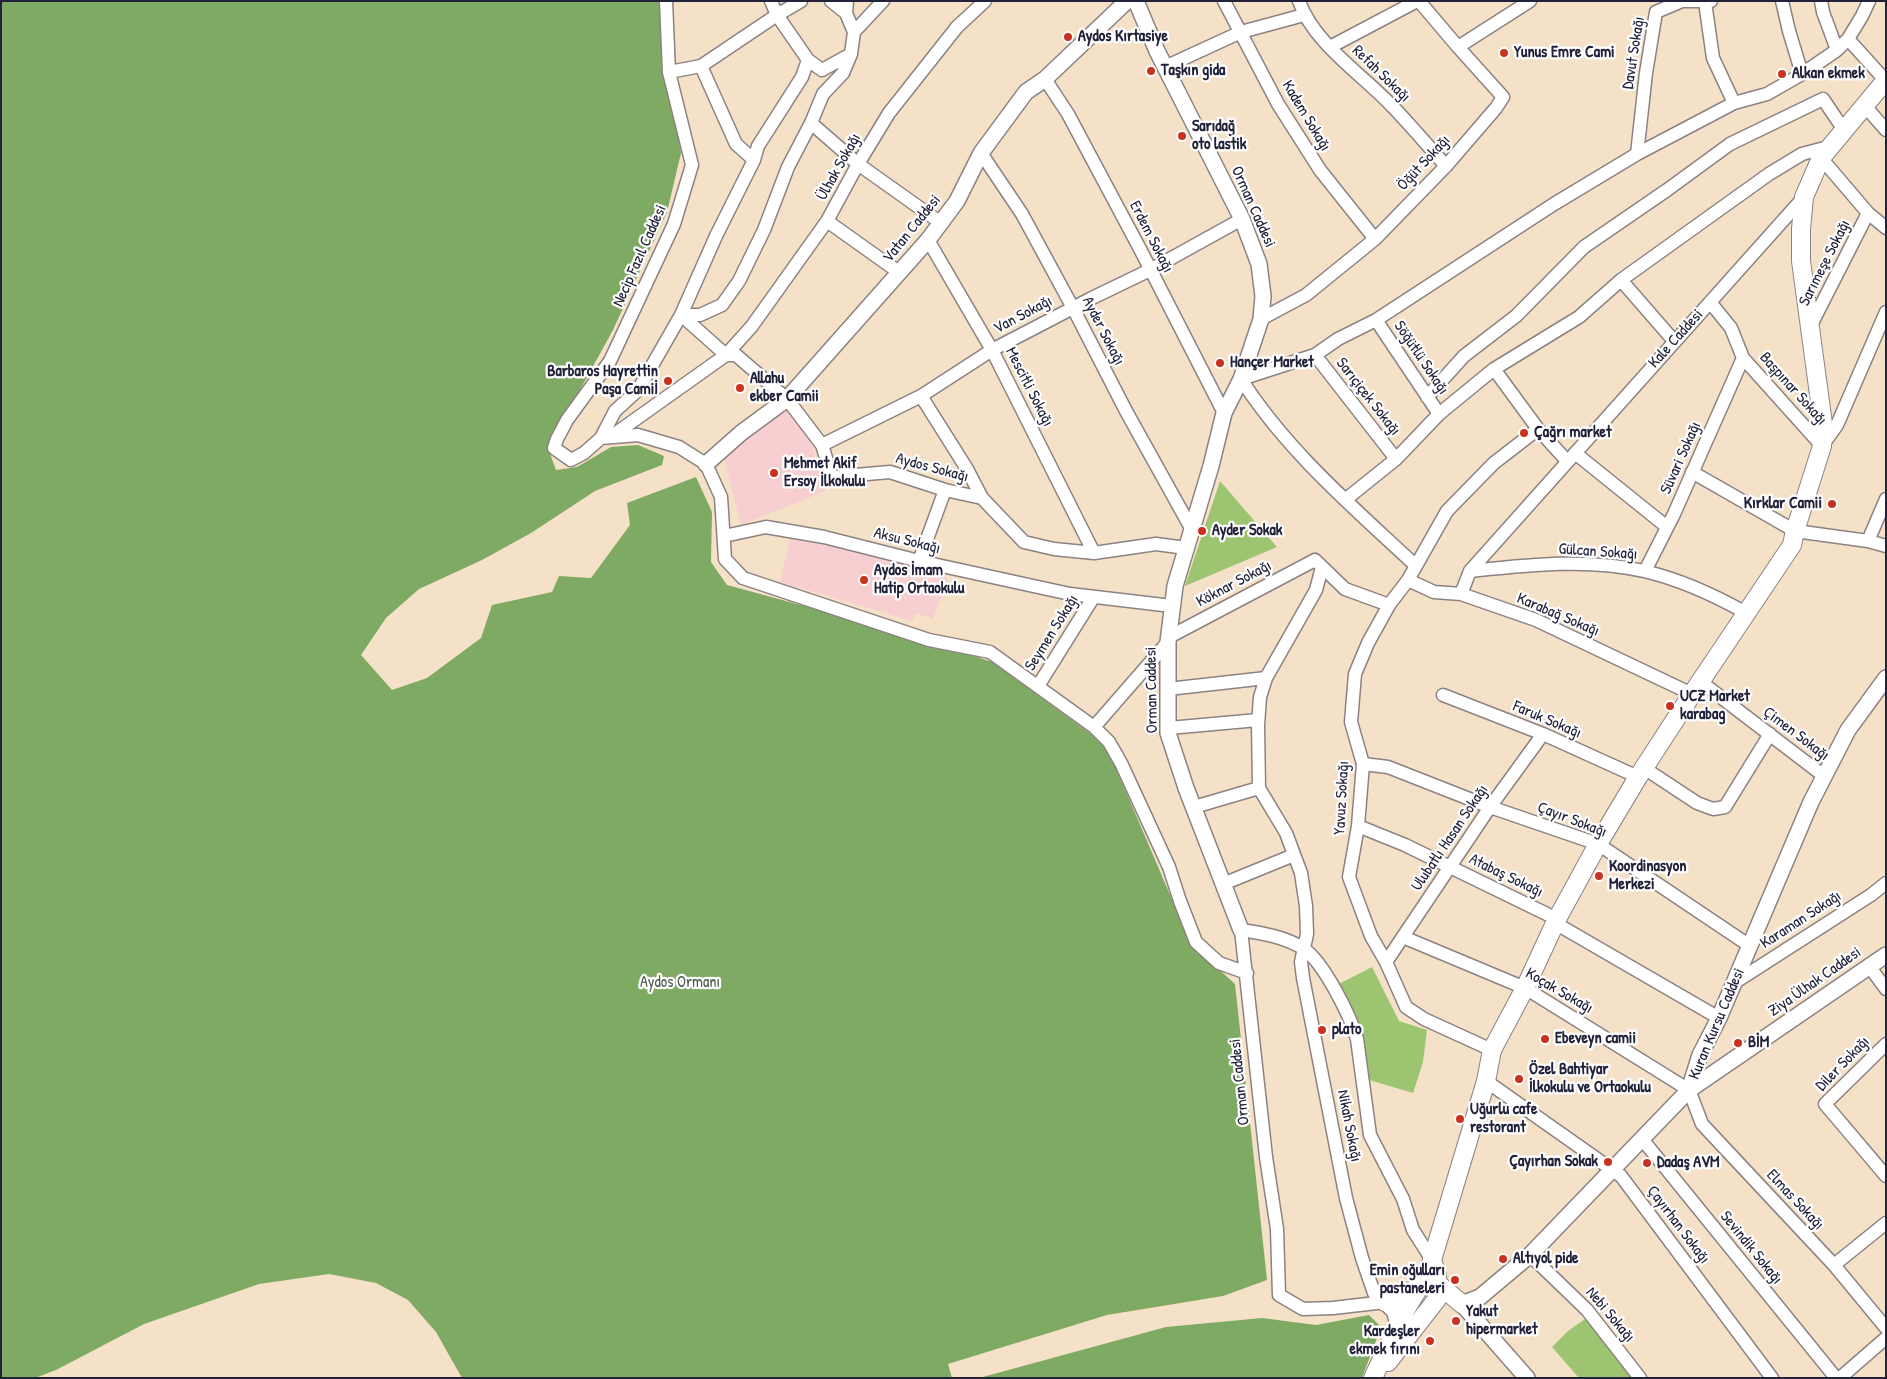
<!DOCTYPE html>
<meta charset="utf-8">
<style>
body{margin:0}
#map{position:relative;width:1887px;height:1379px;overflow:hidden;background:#f5e1c7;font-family:"Patrick Hand",sans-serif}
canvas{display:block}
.frame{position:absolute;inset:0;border:2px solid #22223b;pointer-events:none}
</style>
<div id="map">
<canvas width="1887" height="1379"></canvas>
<div class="frame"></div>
</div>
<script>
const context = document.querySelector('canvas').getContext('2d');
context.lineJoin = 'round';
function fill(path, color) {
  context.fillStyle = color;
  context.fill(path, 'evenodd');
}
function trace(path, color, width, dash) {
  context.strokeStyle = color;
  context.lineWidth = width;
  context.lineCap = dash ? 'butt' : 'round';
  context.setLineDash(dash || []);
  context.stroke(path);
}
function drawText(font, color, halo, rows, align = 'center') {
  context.font = font + ' "Patrick Hand",sans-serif';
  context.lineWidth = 4.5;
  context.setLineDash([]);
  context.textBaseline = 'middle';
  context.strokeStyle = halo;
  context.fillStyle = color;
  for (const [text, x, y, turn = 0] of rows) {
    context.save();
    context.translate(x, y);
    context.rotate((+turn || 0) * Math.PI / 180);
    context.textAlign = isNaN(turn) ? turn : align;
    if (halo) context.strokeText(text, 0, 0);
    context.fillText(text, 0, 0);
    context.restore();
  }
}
fill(new Path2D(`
 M 789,404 L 814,450 L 825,491 L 741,525 L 723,454 Z
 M 790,538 L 817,541 L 868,549 L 948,579 L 933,619 L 916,613 L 912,621 L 780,582 Z`), '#f7cfd0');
fill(new Path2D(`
 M 1220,481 L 1277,547 L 1185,586 Z
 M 1372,967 L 1399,1021 L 1427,1030 L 1423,1062 L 1413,1093 L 1369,1080 C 1367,1041 1353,1019 1337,985 Z
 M 1585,1319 L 1635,1377 L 1579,1378 L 1552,1347 L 1568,1331 Z`), '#9dc571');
fill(new Path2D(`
 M 1,1 L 664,1 L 681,153 L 667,212 L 613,330 L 548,448 L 556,470 L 577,467 L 611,447 L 638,445 L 664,456 L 662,465 L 595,491 L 531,533 L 482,560 L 419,589 L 386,618 L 361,655 L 392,690 L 427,678 L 481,638 L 492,605 L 552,592 L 559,576 L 591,578 L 630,525 L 627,503 L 696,477 L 712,512 L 711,562 L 727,585 L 915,636 L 992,662 L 1106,745 L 1191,944 L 1235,984 L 1267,1280 L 1223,1296 L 1107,1315 L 948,1364 L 952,1378 L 462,1378 L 436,1332 L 408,1300 L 376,1283 L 329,1274 L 259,1284 L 144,1324 L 56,1370 L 35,1378 L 1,1378 Z
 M 1369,1315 L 1381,1327 L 1362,1378 L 979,1378 L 1166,1327 L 1262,1318 L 1316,1325 Z`), '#7eaa63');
const minor = new Path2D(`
 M 666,1 L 669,72 L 692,165 L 674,224 L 610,361 L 567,420 L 557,439 L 554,448 L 571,460 L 584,453 L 601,438 L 615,411 L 638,390 L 681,315 L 716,236 L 754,160 L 758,146 L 802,77 L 808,60 L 822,70 L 851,54 L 854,32 L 846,13 L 847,1
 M 771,1 L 777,15 L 808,60
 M 831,1 L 846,13
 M 1224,1 L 1278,104 L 1320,170 L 1375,239
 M 1299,1 C 1313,42 1360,73 1389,103 C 1409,123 1427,145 1446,166
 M 1782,1 L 1789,31 L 1802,74
 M 1821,1 L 1823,12 L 1837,50
 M 1705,2 L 1713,58 L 1734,103
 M 854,32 L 883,1
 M 1848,39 L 1885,80
 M 1330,47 L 1417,1
 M 1458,47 L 1530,1
 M 701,66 L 736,144 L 754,160
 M 1165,67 L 1241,32 L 1304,15
 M 669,72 L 701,66 L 777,15 L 801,1
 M 1045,79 L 1068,114 L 1140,249 L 1224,413
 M 1864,105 L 1886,130
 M 811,123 L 858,164 L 941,223
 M 981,153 L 1022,214 L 1073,308 L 1126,411 L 1191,528
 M 1637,154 L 1646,73 L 1656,12 L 1682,1 L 1711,1
 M 1821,158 L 1868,213 L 1886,228
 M 827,221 L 900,273
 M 928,240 L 992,350 L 1094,553
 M 1621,280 L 1674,341
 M 1710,302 L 1731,328 L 1743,358 L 1822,446 L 1837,425 L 1886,312
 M 681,315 L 726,355 L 752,326 L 827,221 L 858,164 L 889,113 L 957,27 L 985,1
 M 681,315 L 700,315 L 722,305 L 739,281 L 764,230 L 788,167 L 811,123 L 823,94 L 843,73 L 851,54
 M 1261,319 L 1306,295 L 1375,239 L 1446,166 L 1496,108 L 1503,97 L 1458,47 L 1419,1
 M 1376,320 L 1439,414
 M 1810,327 L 1868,213
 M 1315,355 L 1396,459
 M 1494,369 L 1538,429 L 1567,461
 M 921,396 L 967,469 L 982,498
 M 1427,397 L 1464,356 L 1516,316 L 1584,247 L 1667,190 L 1730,144 L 1823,99 L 1844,130
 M 612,436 L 726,355 L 736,355 L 787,399 L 822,445 L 832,477 L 890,472 L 945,490 L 982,498 L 1024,542 L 1054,549 L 1094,553 L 1156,544 L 1186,548
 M 601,438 L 638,435 L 679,447 L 706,464 L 721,497 L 725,559 L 743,578 L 929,640 L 990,652 L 1094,727 L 1109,742 L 1121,763 L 1169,867 L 1180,901 L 1196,942 L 1219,963 L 1247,973
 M 822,445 L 921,396 L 992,350 L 1092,298 L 1150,270 L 1242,219
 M 1575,453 L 1667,527
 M 1692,472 L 1795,531 L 1868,541 L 1886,546
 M 1345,500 L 1396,459 L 1439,414 L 1494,369 L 1579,317 L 1621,280 L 1769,174 L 1802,154 L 1832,146
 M 724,536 L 766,527 L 824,537 L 919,561 L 1070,594 L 1172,606
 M 1868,541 L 1886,499
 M 919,561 L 945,490
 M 1415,565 C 1353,507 1287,451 1241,379 L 1315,355 L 1338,339 L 1376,320 L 1554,204 L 1637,154 L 1734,103 L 1767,94 L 1802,74 L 1837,50 L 1848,39 L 1862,16 L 1869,1
 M 1322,567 L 1316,590 L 1266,678 L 1260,697 L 1258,725 L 1259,788 L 1286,833 L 1301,873 L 1306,906 L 1307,934 L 1301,962 L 1303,978 L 1346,1198 L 1362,1258 L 1374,1293 L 1393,1312 L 1397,1326
 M 1470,571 C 1528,565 1588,558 1644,571 C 1678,579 1716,596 1746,613
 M 1645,571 L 1674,514 L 1743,358
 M 1408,580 L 1434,592 L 1461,594 L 1536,620 L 1692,694
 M 1461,594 L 1470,571 L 1478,562 L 1804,197
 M 1169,637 L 1315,560 L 1345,589 L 1389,605
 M 1701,682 L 1824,776
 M 1038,686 L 1093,598
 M 1168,689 L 1266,678
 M 1443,695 L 1543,734 L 1638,777
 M 1094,727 L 1168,642
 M 1169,728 L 1258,720
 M 1363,764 L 1388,767 L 1490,807 L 1598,844 L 1750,946
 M 1644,768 L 1697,803 L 1713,809 L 1725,807 L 1770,734
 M 1194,807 L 1259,788
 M 1358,826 L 1405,845 L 1557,919
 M 1223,884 L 1294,855
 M 1555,923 L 1719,1018
 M 1403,937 L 1525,988 L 1689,1090 L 1702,1124 L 1834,1265 L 1886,1328
 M 1386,962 L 1490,807 L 1543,734
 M 1869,966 L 1886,989
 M 1734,983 L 1871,895 L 1886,883
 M 1886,1044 L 1825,1104 L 1886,1176
 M 1492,1050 L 1424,1019 L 1406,1007 L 1386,962 L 1371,936 L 1349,877 L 1358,826 L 1363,764 L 1351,722 L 1355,674 L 1368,643 L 1389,605 L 1408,580 L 1447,511 L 1494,463 L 1538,429
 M 1486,1081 L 1621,1176 L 1772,1378
 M 1642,1139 L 1836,1378
 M 1530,1255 L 1587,1310 L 1640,1378
 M 1834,1265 L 1886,1223
 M 1385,1302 L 1333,1308 L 1303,1309 L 1279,1295 L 1277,1229 L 1266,1157 L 1241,930 C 1262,933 1286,937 1304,949 C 1324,963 1350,1015 1357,1039 L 1370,1135 L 1403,1199 L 1413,1230 L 1432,1260
 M 1840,1378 L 1886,1338`);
const tertiary = new Path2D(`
 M 1136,1 L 1157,51 L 1242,219 L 1259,264 L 1263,296 L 1261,319 L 1241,379 L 1224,413 L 1211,466 L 1175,586 L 1168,642 L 1168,733 L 1186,788 L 1241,930
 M 706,464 L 741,433 L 787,399 L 928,240 L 957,201 L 981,153 L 1026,92 L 1045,79 L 1127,1
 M 1689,1090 L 1886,955
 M 1527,1378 L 1462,1304 L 1480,1297 L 1530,1255 L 1689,1090 L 1700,1055 L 1719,1018 L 1811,802 L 1848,730 L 1886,678`);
const secondary = new Path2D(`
 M 1385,1302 L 1404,1297 L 1417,1287 L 1428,1283 L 1438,1284 L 1462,1304
 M 1388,1362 L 1437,1299 L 1437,1275 L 1432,1260
 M 1373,1378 L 1403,1314 L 1427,1274 L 1432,1260 L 1486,1081 L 1492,1050 L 1525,988 L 1557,919 L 1598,844 L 1638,777 L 1692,694 L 1792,545 L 1795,531 L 1822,446 L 1823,424 L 1801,261 L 1801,229 L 1804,197 L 1821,158 L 1886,80`);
trace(minor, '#8c8281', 15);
trace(tertiary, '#8c8281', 18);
trace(secondary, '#8c8281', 20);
trace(minor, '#fff', 12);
trace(tertiary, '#fff', 15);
trace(secondary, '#fff', 18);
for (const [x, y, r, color] of [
 [1068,37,5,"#c8321e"],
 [1504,53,5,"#c8321e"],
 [1151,71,5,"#c8321e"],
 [1782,74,5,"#c8321e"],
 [1182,136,5,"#c8321e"],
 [1220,363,5,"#c8321e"],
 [668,381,5,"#c8321e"],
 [740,388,5,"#c8321e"],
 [1524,433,5,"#c8321e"],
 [774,473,5,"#c8321e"],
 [1832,504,5,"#c8321e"],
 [1202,531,5,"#c8321e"],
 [864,580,5,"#c8321e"],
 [1670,706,5,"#c8321e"],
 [1599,876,5,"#c8321e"],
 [1322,1030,5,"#c8321e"],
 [1545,1039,5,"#c8321e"],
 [1738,1043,5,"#c8321e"],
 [1519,1079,5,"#c8321e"],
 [1460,1119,5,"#c8321e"],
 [1608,1162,5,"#c8321e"],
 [1647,1163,5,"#c8321e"],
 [1503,1259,5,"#c8321e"],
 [1455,1280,5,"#c8321e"],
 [1456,1321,5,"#c8321e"],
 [1430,1341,5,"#c8321e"]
]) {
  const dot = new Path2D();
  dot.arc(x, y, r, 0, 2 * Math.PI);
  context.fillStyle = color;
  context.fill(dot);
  trace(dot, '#fff', 2);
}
drawText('bold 16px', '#22223b', '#fff', [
 ["Aydos Kırtasiye",1078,37],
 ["Yunus Emre Cami",1514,53],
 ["Taşkın gida",1161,71],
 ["Alkan ekmek",1792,74],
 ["Sarıdağ",1192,127],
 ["oto lastik",1192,145],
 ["Hançer Market",1230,363],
 ["Barbaros Hayrettin",658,372,"right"],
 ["Paşa Camiİ",658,390,"right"],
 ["Allahu",750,379],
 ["ekber Camii",750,397],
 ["Çağrı market",1534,433],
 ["Mehmet Akif",784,464],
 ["Ersoy İlkokulu",784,482],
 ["Kırklar Camii",1822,504,"right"],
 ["Ayder Sokak",1212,531],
 ["Aydos İmam",874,571],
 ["Hatip Ortaokulu",874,589],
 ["UCZ Market",1680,697],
 ["karabag",1680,715],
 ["Koordinasyon",1609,867],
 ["Merkezi",1609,885],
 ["plato",1332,1030],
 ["Ebeveyn camii",1555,1039],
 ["BİM",1748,1043],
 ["Özel Bahtiyar",1529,1070],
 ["İlkokulu ve Ortaokulu",1529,1088],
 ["Uğurlu cafe",1470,1110],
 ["restorant",1470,1128],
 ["Çayırhan Sokak",1598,1162,"right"],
 ["Dadaş AVM",1657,1163],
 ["Altıyol pide",1513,1259],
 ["Emin oğulları",1445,1271,"right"],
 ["pastaneleri",1445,1289,"right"],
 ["Yakut",1466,1312],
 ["hipermarket",1466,1330],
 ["Kardeşler",1420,1332,"right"],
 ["ekmek fırını",1420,1350,"right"]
], 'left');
drawText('16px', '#22223b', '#fff', [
 ["Davut Sokağı",1634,53,-81],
 ["Refah Sokağı",1381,74,44],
 ["Kadem Sokağı",1306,116,59],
 ["Öğüt Sokağı",1424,163,-47],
 ["Ülhak Sokağı",839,167,-61],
 ["Orman Caddesi",1253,207,66],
 ["Vatan Caddesi",912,229,-51],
 ["Erdem Sokağı",1151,237,63],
 ["Necip Fazıl Caddesi",640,256,-66],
 ["Sarımeşe Sokağı",1825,263,-63],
 ["Van Sokağı",1023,315,-28],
 ["Ayder Sokağı",1103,331,63],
 ["Kale Caddesi",1676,339,-48],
 ["Söğütlü Sokağı",1421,358,56],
 ["Mescitli Sokağı",1029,387,63],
 ["Başpınar Sokağı",1793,389,48],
 ["Sarıçiçek Sokağı",1368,397,52],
 ["Süvari Sokağı",1681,458,-66],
 ["Aydos Sokağı",932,468,15],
 ["Aksu Sokağı",907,541,14],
 ["Gülcan Sokağı",1598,552,4],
 ["Köknar Sokağı",1234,584,-28],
 ["Karabağ Sokağı",1558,615,23],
 ["Seymen Sokağı",1052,633,-58],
 ["Orman Caddesi",1152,690,-91],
 ["Faruk Sokağı",1547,720,23],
 ["Çimen Sokağı",1796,734,37],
 ["Yavuz Sokağı",1342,798,-87],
 ["Çayır Sokağı",1572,820,21],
 ["Ulubatlı Hasan Sokağı",1450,838,-56],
 ["Atabaş Sokağı",1506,876,26],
 ["Karaman Sokağı",1801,920,-33],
 ["Ziya Ülhak Caddesi",1815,982,-35],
 ["Koçak Sokağı",1559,991,30],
 ["Kuran Kursu Caddesi",1717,1024,-67],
 ["Diler Sokağı",1843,1064,-46],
 ["Orman Caddesi",1240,1082,-96],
 ["Nikah Sokağı",1349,1126,79],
 ["Elmas Sokağı",1795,1200,47],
 ["Çayırhan Sokağı",1678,1225,53],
 ["Sevindik Sokağı",1751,1248,51],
 ["Nebi Sokağı",1610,1315,50]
]);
drawText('16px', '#4d5b4e', '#fff', [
 ["Aydos Ormanı",680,983]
]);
</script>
